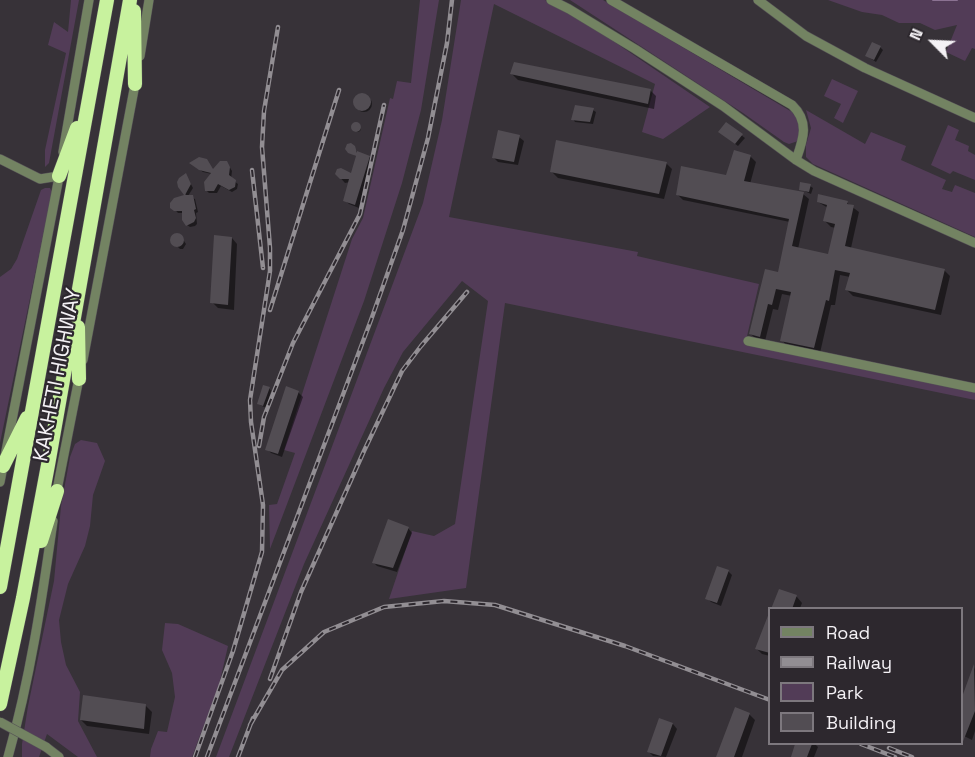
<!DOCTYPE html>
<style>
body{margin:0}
#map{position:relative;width:975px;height:757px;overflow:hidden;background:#373238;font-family:"Space Grotesk",sans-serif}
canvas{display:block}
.legend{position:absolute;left:768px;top:607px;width:195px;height:138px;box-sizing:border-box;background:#2d282e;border:2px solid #7d787e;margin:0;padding:8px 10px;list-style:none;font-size:18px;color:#f4f1f5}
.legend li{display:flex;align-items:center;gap:12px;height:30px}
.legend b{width:30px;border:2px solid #7d787e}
.north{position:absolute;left:903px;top:12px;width:60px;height:60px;-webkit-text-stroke:4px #2d282e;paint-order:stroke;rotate:294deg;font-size:16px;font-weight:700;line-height:24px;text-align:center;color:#f4f1f5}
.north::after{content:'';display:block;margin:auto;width:21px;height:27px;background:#f4f1f5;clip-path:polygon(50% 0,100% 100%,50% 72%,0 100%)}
</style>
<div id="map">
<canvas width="975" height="757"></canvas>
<ul class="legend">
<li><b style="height:8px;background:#738362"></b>Road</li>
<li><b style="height:8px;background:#928e93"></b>Railway</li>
<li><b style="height:16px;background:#523c57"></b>Park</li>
<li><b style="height:16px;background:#524d53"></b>Building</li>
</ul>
<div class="north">N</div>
</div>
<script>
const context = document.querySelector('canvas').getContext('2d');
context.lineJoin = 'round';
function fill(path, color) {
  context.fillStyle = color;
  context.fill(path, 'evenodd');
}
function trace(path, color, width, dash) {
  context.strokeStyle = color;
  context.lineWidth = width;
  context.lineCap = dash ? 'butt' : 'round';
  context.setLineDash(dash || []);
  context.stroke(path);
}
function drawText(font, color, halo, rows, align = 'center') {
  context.font = font + ' "Space Grotesk",sans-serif';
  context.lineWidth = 4.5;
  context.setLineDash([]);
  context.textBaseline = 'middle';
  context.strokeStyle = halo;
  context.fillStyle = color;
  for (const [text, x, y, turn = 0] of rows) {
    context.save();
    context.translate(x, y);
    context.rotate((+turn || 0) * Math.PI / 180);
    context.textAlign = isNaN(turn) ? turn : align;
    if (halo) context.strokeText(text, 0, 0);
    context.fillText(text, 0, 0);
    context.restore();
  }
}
fill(new Path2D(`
 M 71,0 L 79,0 L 49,163 L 45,167 L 45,150 L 66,53 L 48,45 L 54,22 L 68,32 Z
 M 420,0 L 439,0 L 421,110 L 402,183 L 364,301 L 270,549 L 269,505 L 277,504 L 295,453 L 284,450 L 352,239 L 363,218 L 390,98 L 393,99 L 397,81 L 411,83 Z
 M 461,0 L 545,0 L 569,11 L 710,107 L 663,139 L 642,132 L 655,84 L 494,4 L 449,217 L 638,252 L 637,256 L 759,284 L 745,345 L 975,390 L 975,400 L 505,303 L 466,588 L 389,599 L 412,531 L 434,536 L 455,524 L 488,301 L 462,281 L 403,352 L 384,388 L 304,564 L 229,757 L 216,757 L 423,203 L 442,120 Z
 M 570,0 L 603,0 L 792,112 C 800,122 801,128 798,141 L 789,144 L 784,142 L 743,113 Z
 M 828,0 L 975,0 L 975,49 L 972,48 L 965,61 L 946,52 L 957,25 L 935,30 L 920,23 L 899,23 L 882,15 L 862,12 Z
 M 832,79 L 858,91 L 843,123 L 834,118 L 841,104 L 824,96 Z
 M 806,110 L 865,144 L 871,132 L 906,146 L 901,160 L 946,180 L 942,189 L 952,192 L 955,185 L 975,193 L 975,237 L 813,164 L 806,157 L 806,145 L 811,128 Z
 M 948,125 L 959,130 L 955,140 L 969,146 L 968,151 L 975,155 L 975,180 L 953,171 L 950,174 L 931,165 Z
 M 45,188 L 50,188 L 52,192 L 0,443 L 0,277 L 11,269 L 17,259 L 41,190 Z
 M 81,440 L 97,443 L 105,461 L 93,495 L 90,526 L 85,546 L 68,584 L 59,620 L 61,642 L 66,665 L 80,692 L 78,721 L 97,757 L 78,757 L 47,734 L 39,757 L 22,757 L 22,744 L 28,706 L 54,581 L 61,506 L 70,457 L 75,444 Z
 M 165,623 L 178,624 L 228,646 L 219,685 L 192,757 L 150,757 L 151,749 L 158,731 L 167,732 L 175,697 L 172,673 L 162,650 Z`), '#523c57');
fill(new Path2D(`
 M 880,47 L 883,50 L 876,62 L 867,56 Z
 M 512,74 L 650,90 L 656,96 L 654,109 L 518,80 Z
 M356 104a8 8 0 1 1 16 0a8 8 0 1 1-16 0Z
 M 593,110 L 596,112 L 593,124 L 575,122 L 573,119 Z
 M353 128a4 4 0 1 1 8 0a4 4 0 1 1-8 0Z
 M 726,124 L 745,138 L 738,146 L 722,134 Z
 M 519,137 L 524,141 L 518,165 L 498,162 L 494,158 Z
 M 353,146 L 358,153 L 370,157 L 374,161 L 359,208 L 349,204 L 345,200 L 350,182 L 345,183 L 337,174 L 352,176 L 357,157 L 348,151 Z
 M 750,156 L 756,162 L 750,184 L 803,194 L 809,199 L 798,249 L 829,255 L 836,228 L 831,227 L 825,221 L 828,208 L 818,202 L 847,203 L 859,212 L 851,248 L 944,270 L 950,276 L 941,315 L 853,296 L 847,290 L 850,277 L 840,275 L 835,305 L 831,305 L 820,353 L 787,346 L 782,340 L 792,296 L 782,294 L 778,310 L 773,309 L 765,341 L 757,340 L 751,334 L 779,274 L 790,222 L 683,200 L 677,194 L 727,177 Z
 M 666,163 L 672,169 L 664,199 L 558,178 L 552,172 Z
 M 193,165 L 213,170 L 229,166 L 232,171 L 231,179 L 238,184 L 237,189 L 232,192 L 221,186 L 217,193 L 209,193 L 206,190 L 212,174 L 203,172 Z
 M 186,175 L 193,188 L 188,196 L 195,199 L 198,212 L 196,213 L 197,224 L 195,226 L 190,227 L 187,225 L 184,213 L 178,213 L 171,205 L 187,196 L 179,186 Z
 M 810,186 L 813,188 L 811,194 L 800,189 Z
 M 177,235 L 182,238 L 186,244 L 183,249 L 180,249 L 172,241 L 172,238 Z
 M 232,238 L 237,244 L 234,310 L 218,308 L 212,302 Z
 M 269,388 L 271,391 L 266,408 L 258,404 Z
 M 298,392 L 303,397 L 282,457 L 271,453 L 267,449 Z
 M 408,528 L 412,533 L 397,572 L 377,566 L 373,562 Z
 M 728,571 L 732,575 L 721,606 L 711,602 L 707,598 Z
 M 779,591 L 797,597 L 802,603 L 800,608 L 772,608 Z
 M 770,616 L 770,656 L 762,654 L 756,648 Z
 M 975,667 L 975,731 L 972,740 L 962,735 L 962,702 Z
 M 146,706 L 152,712 L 149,734 L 87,726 L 81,720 Z
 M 749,714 L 755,720 L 742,757 L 718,757 Z
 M 660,720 L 673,724 L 677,729 L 666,757 L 653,756 L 648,751 Z
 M 797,744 L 815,744 L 818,747 L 814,757 L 792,757 Z`), '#0007');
trace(new Path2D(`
 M 933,0 L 957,0`), '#8b7292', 2);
fill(new Path2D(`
 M 872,42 L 881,46 L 874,60 L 865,56 Z
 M 514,62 L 651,89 L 648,104 L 510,74 Z
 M353 102a9 9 0 1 1 18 0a9 9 0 1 1-18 0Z
 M 575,105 L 594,108 L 590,122 L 571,120 Z
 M351 127a5 5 0 1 1 10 0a5 5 0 1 1-10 0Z
 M 726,122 L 743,134 L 735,144 L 718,132 Z
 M 498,130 L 520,135 L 514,162 L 492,158 Z
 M 556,140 L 667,162 L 659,194 L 550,172 Z
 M 351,143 L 355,146 L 357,153 L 357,151 L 370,156 L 355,205 L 343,201 L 349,179 L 340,179 L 335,174 L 337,169 L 341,168 L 351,173 L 356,156 L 348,153 L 345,149 L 347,144 Z
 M 734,150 L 751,155 L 744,181 L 804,192 L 792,246 L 828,254 L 835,224 L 823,221 L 827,205 L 817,202 L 818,194 L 848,201 L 847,204 L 854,205 L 845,246 L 945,269 L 935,310 L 845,290 L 850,273 L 835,270 L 829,301 L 826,300 L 814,348 L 780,341 L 791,292 L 776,289 L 772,305 L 768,304 L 760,337 L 749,334 L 765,269 L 778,272 L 789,219 L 676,195 L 681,166 L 726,175 Z
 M 199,157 L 207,159 L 213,169 L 220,161 L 227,161 L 230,167 L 229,175 L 236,180 L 235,187 L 229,190 L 218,184 L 214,191 L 205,191 L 204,182 L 211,173 L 199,170 L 189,163 Z
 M 186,173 L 191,184 L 185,195 L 193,195 L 196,209 L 194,210 L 196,218 L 194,222 L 186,226 L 182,220 L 182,211 L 174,211 L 170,208 L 170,203 L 174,198 L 184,195 L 178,187 L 177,182 L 179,178 Z
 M 800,182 L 811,184 L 809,192 L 799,190 Z
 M170 240a7 7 0 1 1 14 0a7 7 0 1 1-14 0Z
 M 214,235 L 232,237 L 228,305 L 210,303 Z
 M 263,385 L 270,387 L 263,406 L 257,404 Z
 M 286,386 L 299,391 L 278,454 L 265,450 Z
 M 388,519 L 409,527 L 393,568 L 372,563 Z
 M 717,566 L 729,570 L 717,603 L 705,599 Z
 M 779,589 L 797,595 L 792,609 L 771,609 Z
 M 769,613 L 770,613 L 770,653 L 755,649 Z
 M 974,664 L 975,711 L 962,744 L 962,697 Z
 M 83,695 L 146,704 L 144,729 L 80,720 Z
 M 735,707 L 750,713 L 734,757 L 716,757 Z
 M 659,718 L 673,723 L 661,756 L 647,752 Z
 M 795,744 L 812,744 L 807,757 L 791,757 Z`), '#524d53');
const minor = new Path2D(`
 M 551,0 L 569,9 L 635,49 L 723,106 L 796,160 L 814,171 L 975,243
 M 611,0 L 792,105 C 810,122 803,140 796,160
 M 758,0 L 806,36 L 865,68 L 975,118
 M 140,56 L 149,0
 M 63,152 L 89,0
 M 0,159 L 40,179 L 59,176
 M 748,341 L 975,388
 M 83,360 L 136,79
 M 0,482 L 60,172
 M 56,495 L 80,373
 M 46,747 L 59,757
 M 8,757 C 30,679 42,600 53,521`);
const highway = new Path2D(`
 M 134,11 L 135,84
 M 59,176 L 77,128
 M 78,327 L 79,379
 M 3,466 L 27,418
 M 41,541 L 57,491
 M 0,587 L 107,0
 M 0,704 L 23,598 L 48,465 L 130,0`);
trace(minor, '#555156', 10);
trace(highway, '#555156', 15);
trace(minor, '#738362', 9);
trace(highway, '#c8f29e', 14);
const rail = new Path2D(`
 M 252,170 L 263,268
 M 270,310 L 339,90
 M 259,446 L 264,417 L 293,343 L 360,214 L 384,105
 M 270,679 L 301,592 L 364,451 L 402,371 L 421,346 L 467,292
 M 250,725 L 282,670 L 324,632 L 384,607 L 444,601 L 495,605 L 625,646 L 770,700
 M 861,744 L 895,757
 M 889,748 L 912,757
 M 195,757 L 233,651 L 262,552 L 263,505 L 251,422 L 250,400 L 270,271 L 270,248 L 262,147 L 264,111 L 278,27
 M 207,757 L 371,320 L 403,230 L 428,138 L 447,43 L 452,0
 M 238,757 L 253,718`);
trace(rail, '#928e93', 4.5);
trace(rail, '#2d282e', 2, [7]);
const minorBridge = new Path2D(`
 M 0,722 L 46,747`);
trace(minorBridge, '#555156', 10, []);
trace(minorBridge, '#738362', 9);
drawText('21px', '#f4f1f5', '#2d282e', [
 ["KAKHETI HIGHWAY",58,375,-79]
]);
</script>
